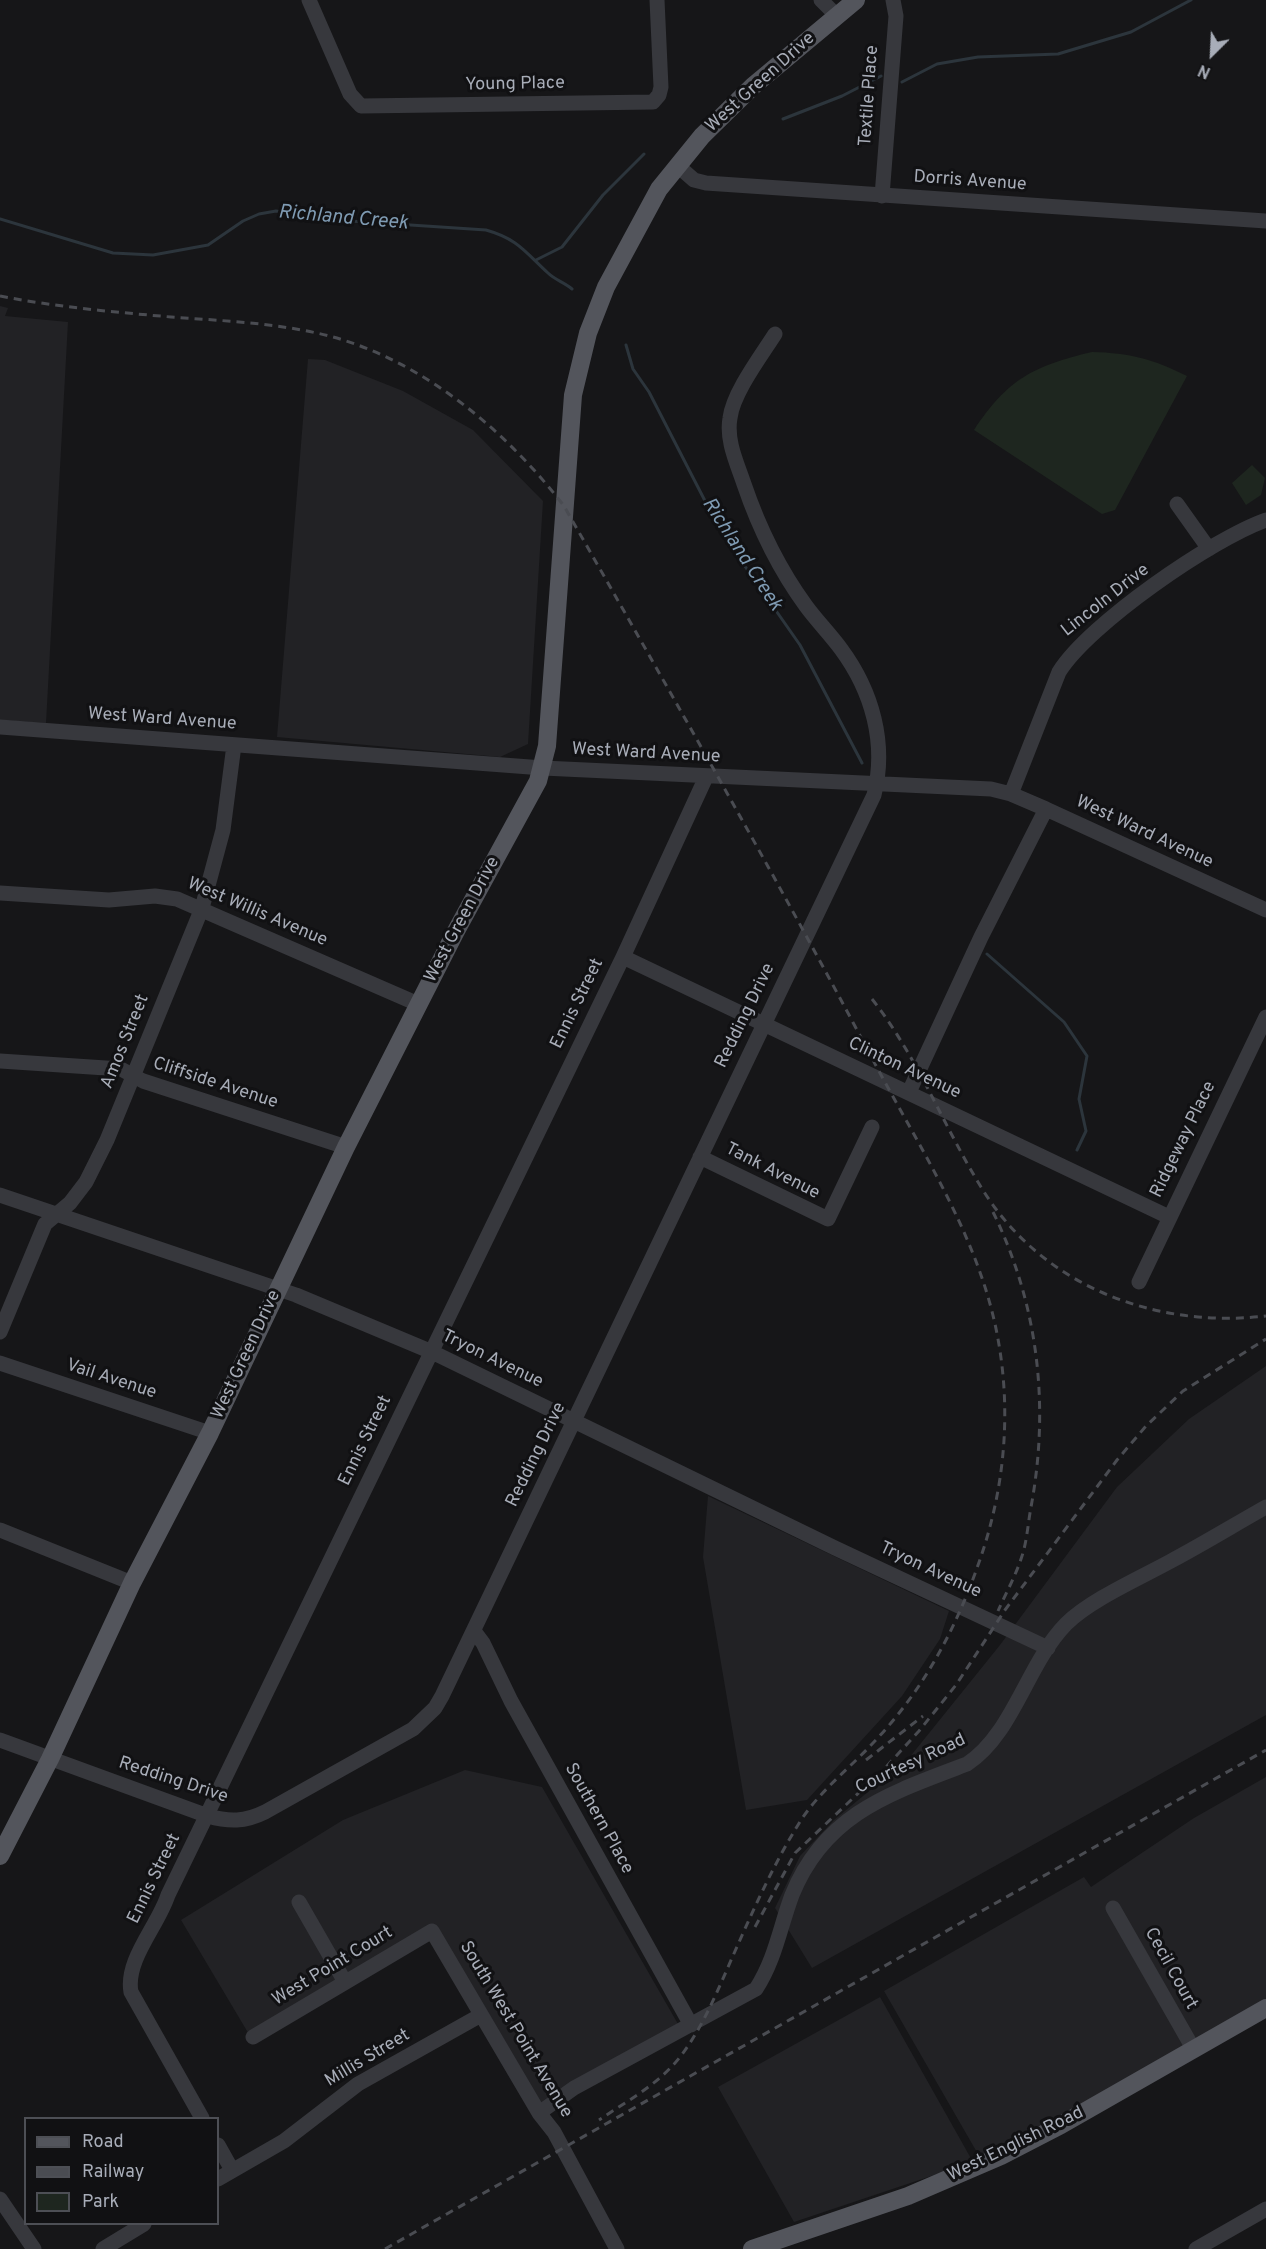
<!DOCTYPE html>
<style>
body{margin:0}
#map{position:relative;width:1266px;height:2249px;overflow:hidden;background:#161618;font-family:Overpass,sans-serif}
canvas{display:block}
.legend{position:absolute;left:24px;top:2117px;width:195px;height:108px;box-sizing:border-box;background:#111113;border:2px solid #4d4f55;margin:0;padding:8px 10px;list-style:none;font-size:18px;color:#a8adb8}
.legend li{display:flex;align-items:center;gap:12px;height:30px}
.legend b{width:30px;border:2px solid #4d4f55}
.north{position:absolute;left:1182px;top:24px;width:60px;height:60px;-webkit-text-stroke:4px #111113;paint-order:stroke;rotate:204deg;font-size:16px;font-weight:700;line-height:24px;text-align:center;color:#a8adb8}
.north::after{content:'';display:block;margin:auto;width:21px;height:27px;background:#a8adb8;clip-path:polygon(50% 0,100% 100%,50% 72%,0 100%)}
</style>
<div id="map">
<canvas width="1266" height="2249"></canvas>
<ul class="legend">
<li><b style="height:8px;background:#53555c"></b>Road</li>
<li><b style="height:8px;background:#4a4c52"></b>Railway</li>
<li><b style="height:16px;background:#1e261f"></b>Park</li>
</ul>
<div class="north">N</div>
</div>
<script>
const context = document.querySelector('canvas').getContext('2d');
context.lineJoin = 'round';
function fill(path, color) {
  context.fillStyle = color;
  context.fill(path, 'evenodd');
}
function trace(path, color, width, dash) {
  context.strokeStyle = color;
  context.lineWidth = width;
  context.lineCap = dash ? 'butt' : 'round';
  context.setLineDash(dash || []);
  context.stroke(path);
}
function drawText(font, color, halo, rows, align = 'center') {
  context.font = font + ' Overpass,sans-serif';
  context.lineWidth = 6;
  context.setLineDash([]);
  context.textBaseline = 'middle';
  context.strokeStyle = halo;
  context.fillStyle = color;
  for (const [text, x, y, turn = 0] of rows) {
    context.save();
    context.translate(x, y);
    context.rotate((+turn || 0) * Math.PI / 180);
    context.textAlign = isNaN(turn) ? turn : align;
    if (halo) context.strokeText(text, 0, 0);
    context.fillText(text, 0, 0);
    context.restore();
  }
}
fill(new Path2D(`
 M 0,306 L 8,308 L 5,316 L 68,322 L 46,723 L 0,720 Z
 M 308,359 L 325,360 L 403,391 L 473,430 L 543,501 L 528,744 L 500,757 L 277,737 Z
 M 1266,1366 L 1266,1715 L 812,1968 L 775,1908 L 800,1856 L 834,1820 L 909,1758 L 1000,1645 L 1117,1487 L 1189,1419 Z
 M 708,1496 L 949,1611 L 940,1639 L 902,1696 L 807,1800 L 746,1810 L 703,1557 Z
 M 465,1770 L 542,1787 L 678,2024 L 541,2105 L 437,1927 L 250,2036 L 181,1920 L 343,1820 Z
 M 1266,1777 L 1266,1999 L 982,2161 L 884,1991 L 1084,1877 L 1091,1887 L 1194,1818 Z
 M 880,1997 L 973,2162 L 794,2222 L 718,2087 Z`), '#222225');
fill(new Path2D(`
 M 1092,352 C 1130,353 1153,359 1187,376 L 1115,510 L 1102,514 L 974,430 C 1008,379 1033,366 1092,352 Z
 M 1252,465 L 1265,478 L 1261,495 L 1246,505 L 1232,483 Z`), '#1e261f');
trace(new Path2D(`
 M 902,82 L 937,64 L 978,57 L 1058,54 L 1131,32 L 1191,0
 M 783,119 L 842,96 L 881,76
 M 0,219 L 113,253 L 153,255 L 208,245 L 243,221 L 259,214 L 276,211 L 335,220 L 486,230 C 518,239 525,252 548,273 C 555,280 564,282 572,289
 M 536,260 L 562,247 L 603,195 L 644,154
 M 626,345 L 633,369 L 649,392 L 721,532 L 800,645 L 862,763
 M 987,954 L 1064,1022 L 1087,1056 L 1079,1099 L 1086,1131 L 1077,1150`), '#2c353c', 3);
trace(new Path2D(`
 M 309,0 L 350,94 L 361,106 L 653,102 L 659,95 L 661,87 L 657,0
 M 821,0 L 837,16
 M 678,166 L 694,180 L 706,183 L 1266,221
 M 882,196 L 896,16 L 893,0
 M 1177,504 L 1209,549
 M 0,727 L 543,768 L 991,789 L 1011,794 L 1046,809 L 1266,910
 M 1011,794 L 1059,672 C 1089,624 1212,539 1266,520
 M 0,893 L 109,900 L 155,896 L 177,899 L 418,1004
 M 623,957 L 1169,1217
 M 0,1061 L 121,1069 L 143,1081 L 346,1147
 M 909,1092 L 981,937 L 1046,809
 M 700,1157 L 828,1219 L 872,1127
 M 0,1195 L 296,1295 L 432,1352 L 835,1548 L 1048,1648
 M 1139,1282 L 1266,1017
 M 0,1332 L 45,1224 L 70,1203 L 86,1182 L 107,1140 L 202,908 L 223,830 L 234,745
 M 0,1363 L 210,1433
 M 0,1530 L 132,1583
 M 474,1631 L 483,1643 L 511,1701 L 691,2025
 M 0,1740 L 208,1816 C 229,1822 245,1822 265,1812 L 413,1729 L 435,1708 L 442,1696 L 874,795 C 887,743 872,691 841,649 C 830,634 817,621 806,606 C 779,569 759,528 744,484 C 737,463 726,441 730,418 C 733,393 761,356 775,334
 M 299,1902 L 345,1982
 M 1113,1908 L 1194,2050
 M 253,2037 L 432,1931 L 539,2113 L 554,2132 L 617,2249
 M 539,2113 L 574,2088 L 756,1989 C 775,1960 780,1927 792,1895 C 825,1813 891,1793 967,1764 C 1013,1734 1027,1664 1066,1624 C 1090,1600 1140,1578 1171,1561 C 1203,1544 1234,1525 1266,1507
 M 202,2118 L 131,1992 C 125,1960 158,1926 168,1895 L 623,957 L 706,777
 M 218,2145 L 232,2170
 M 218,2179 L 284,2141 L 358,2084 L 481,2015
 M 0,2199 L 34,2249
 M 103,2249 L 144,2224
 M 1196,2249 L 1266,2209`), '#37383d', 15);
trace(new Path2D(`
 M 0,1856 L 50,1759 L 132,1583 L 210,1433 L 346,1147 L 456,931 L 538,781 L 547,746 L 573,395 L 588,333 L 606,287 L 659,189 L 702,136 L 753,86 L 856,0
 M 752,2249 L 908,2196 L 1001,2156 L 1061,2125 L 1266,2008`), '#53555c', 18);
trace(new Path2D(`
 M 0,296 C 56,307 114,312 171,317 C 225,321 281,323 333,337 C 426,363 507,432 564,506 C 669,690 774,873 873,1060 C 920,1149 980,1238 998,1339 C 1012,1416 1004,1494 977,1568 C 954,1633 921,1693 873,1743 C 848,1770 817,1793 798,1825 C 772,1867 752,1913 732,1958 C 717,1992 703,2027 680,2057 C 659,2084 627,2101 599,2120
 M 872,999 C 917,1056 943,1125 981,1187 C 1041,1286 1155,1329 1266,1316
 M 993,1212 C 1038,1304 1050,1405 1031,1507 C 1028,1523 1027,1541 1022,1556 C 1016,1575 1006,1593 998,1611
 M 866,1760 L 923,1716
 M 755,1927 L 795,1853 L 886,1767 L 919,1731 L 956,1685 L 1005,1610 L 1117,1460 L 1146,1426 L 1183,1391 L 1266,1339
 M 385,2249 L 1266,1750`), '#4a4c52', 3, [8, 6]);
drawText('18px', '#a8adb8', '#111113', [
 ["West Green Drive",761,83,-42],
 ["Young Place",515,85,-1],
 ["Textile Place",870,96,-86],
 ["Dorris Avenue",970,182,4],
 ["Lincoln Drive",1106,601,-38],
 ["West Ward Avenue",162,720,4],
 ["West Ward Avenue",646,754,3],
 ["West Ward Avenue",1144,833,25],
 ["West Willis Avenue",257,913,23],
 ["West Green Drive",463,920,-62],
 ["Ennis Street",578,1004,-64],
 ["Redding Drive",746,1016,-64],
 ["Amos Street",126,1042,-68],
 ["Clinton Avenue",904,1069,25],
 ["Cliffside Avenue",215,1084,18],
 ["Ridgeway Place",1184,1140,-64],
 ["Tank Avenue",772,1172,27],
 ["West Green Drive",247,1355,-65],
 ["Tryon Avenue",492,1360,26],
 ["Vail Avenue",111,1380,18],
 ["Ennis Street",366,1441,-64],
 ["Redding Drive",537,1455,-64],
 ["Tryon Avenue",930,1571,25],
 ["Courtesy Road",911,1765,-25],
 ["Redding Drive",173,1781,18],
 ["Southern Place",598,1819,61],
 ["Ennis Street",155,1879,-64],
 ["West Point Court",333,1967,-31],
 ["Cecil Court",1170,1969,61],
 ["South West Point Avenue",515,2030,59],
 ["Millis Street",368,2059,-31],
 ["West English Road",1016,2145,-26]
]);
drawText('italic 20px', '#7f9bb3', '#111113', [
 ["Richland Creek",343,219,5],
 ["Richland Creek",741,555,57]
]);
</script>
